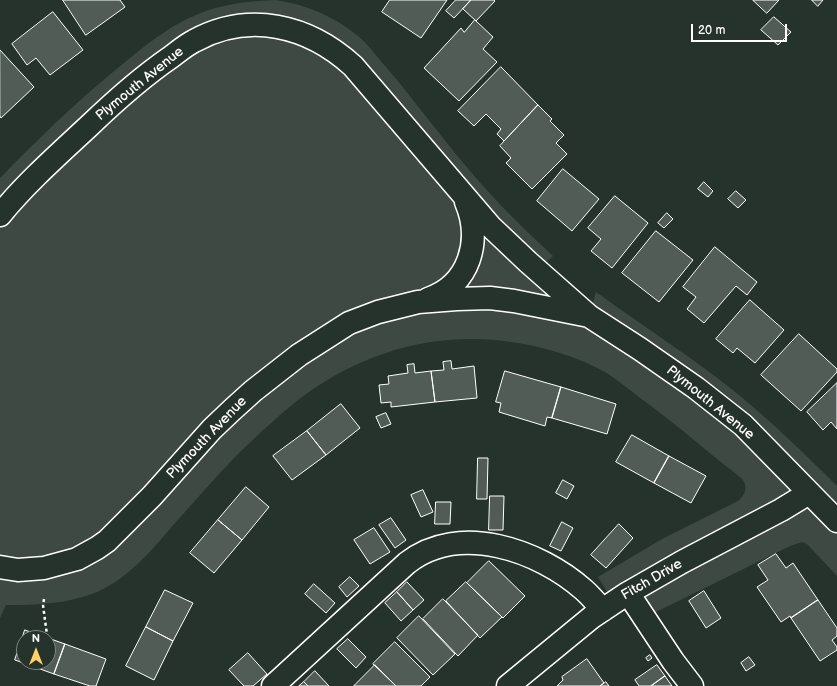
<!DOCTYPE html>
<style>
body{margin:0}
#map{position:relative;width:837px;height:686px;overflow:hidden;background:#26332d;font-family:"Balsamiq Sans",sans-serif}
canvas{display:block}
.north{position:absolute;left:16px;top:630px;width:40px;height:40px;box-sizing:border-box;background:#26332d;border:1px solid #7d8581;border-radius:50%;rotate:0deg;font-size:11px;font-weight:700;line-height:16px;text-align:center;color:#fff}
.north::after{content:'';display:block;margin:auto;width:14px;height:18px;background:#ffd166;clip-path:polygon(50% 0,100% 100%,50% 72%,0 100%)}
.scale{position:absolute;left:691px;top:24px;width:96px;height:18px;box-sizing:border-box;border:2px solid #fff;border-top:0;padding-left:5px;font-size:12px;line-height:14px;white-space:nowrap;color:#fff;-webkit-text-stroke:3px #26332d;paint-order:stroke}
</style>
<div id="map">
<canvas width="837" height="686"></canvas>
<div class="north">N</div>
<div class="scale">20 m</div>
</div>
<script>
const context = document.querySelector('canvas').getContext('2d');
context.lineJoin = 'round';
function fill(path, color) {
  context.fillStyle = color;
  context.fill(path, 'evenodd');
}
function trace(path, color, width, dash) {
  context.strokeStyle = color;
  context.lineWidth = width;
  context.lineCap = dash ? 'butt' : 'round';
  context.setLineDash(dash || []);
  context.stroke(path);
}
function drawText(font, color, halo, rows, align = 'center') {
  context.font = font + ' "Balsamiq Sans",sans-serif';
  context.lineWidth = 3.5;
  context.setLineDash([]);
  context.textBaseline = 'middle';
  context.strokeStyle = halo;
  context.fillStyle = color;
  for (const [text, x, y, turn = 0] of rows) {
    context.save();
    context.translate(x, y);
    context.rotate((+turn || 0) * Math.PI / 180);
    context.textAlign = isNaN(turn) ? turn : align;
    if (halo) context.strokeText(text, 0, 0);
    context.fillText(text, 0, 0);
    context.restore();
  }
}
fill(new Path2D(`
 M 275,0 C 305,4 334,16 358,36 C 368,44 377,57 386,67 C 415,101 441,137 470,171 C 496,202 524,229 553,256 L 543,265 L 589,316 L 596,292 C 643,326 693,358 739,395 C 773,423 806,455 837,486 L 837,576 L 807,544 L 802,542 L 790,546 L 654,613 L 616,606 L 598,577 L 662,539 L 738,501 C 745,495 748,488 743,480 C 733,471 723,464 712,455 C 691,437 670,420 647,403 C 633,393 620,381 605,372 C 578,357 547,348 518,343 C 442,330 369,349 306,394 C 283,411 261,432 240,452 C 217,475 197,499 175,523 C 153,549 129,578 97,592 C 68,604 37,605 6,605 L 0,618 L 0,178 C 36,141 73,105 113,72 C 142,48 172,22 209,10 C 231,3 253,1 275,0 Z`), '#3e4944');
const building = new Path2D(`
 M 63,0 L 120,0 L 125,7 L 86,35 Z
 M 390,0 L 447,0 L 421,38 L 382,12 Z
 M 456,0 L 471,0 L 454,18 L 446,11 Z
 M 471,0 L 494,0 L 495,1 L 476,21 L 463,9 Z
 M 753,0 L 779,0 L 767,13 Z
 M 812,0 L 823,0 L 818,6 Z
 M 53,12 L 83,50 L 50,75 L 36,58 L 27,65 L 12,44 Z
 M 774,17 L 791,32 L 778,45 L 761,30 Z
 M 475,20 L 493,37 L 483,49 L 497,62 L 459,101 L 424,68 L 461,28 L 464,32 Z
 M 0,50 L 34,87 L 1,118 L 0,116 Z
 M 501,67 L 538,105 L 504,141 L 497,134 L 501,129 L 486,114 L 474,126 L 458,111 Z
 M 538,105 L 552,119 L 550,121 L 564,135 L 556,143 L 567,154 L 532,189 L 506,163 L 511,158 L 500,146 Z
 M 563,169 L 599,199 L 572,231 L 537,201 Z
 M 704,182 L 713,191 L 708,197 L 698,189 Z
 M 736,191 L 746,200 L 738,208 L 728,199 Z
 M 615,196 L 648,223 L 612,268 L 591,251 L 601,239 L 588,228 Z
 M 667,213 L 673,219 L 664,228 L 658,223 Z
 M 656,231 L 693,260 L 659,302 L 622,273 Z
 M 715,247 L 757,282 L 747,295 L 736,286 L 704,323 L 687,309 L 696,297 L 683,287 Z
 M 750,300 L 784,330 L 755,363 L 737,348 L 733,353 L 716,339 Z
 M 799,334 L 837,369 L 837,372 L 801,411 L 761,375 Z
 M 451,361 L 452,369 L 474,366 L 477,398 L 435,402 L 431,371 L 444,370 L 443,362 Z
 M 414,364 L 415,373 L 431,371 L 435,402 L 391,407 L 391,402 L 381,403 L 379,385 L 389,384 L 388,376 L 408,373 L 407,365 Z
 M 505,371 L 561,387 L 552,418 L 547,417 L 545,426 L 499,412 L 501,403 L 496,402 Z
 M 837,383 L 837,429 L 831,422 L 823,430 L 807,412 Z
 M 561,387 L 616,404 L 607,434 L 552,418 Z
 M 341,404 L 360,428 L 326,455 L 307,431 Z
 M 386,413 L 391,424 L 381,428 L 376,417 Z
 M 307,431 L 326,455 L 292,480 L 273,456 Z
 M 632,435 L 669,456 L 654,483 L 616,462 Z
 M 669,456 L 706,476 L 691,503 L 654,483 Z
 M 478,458 L 488,458 L 487,499 L 477,499 Z
 M 563,480 L 574,486 L 567,499 L 556,493 Z
 M 246,487 L 269,507 L 242,540 L 218,520 Z
 M 423,490 L 433,512 L 421,517 L 411,495 Z
 M 490,496 L 504,496 L 503,530 L 489,530 Z
 M 436,502 L 451,502 L 450,524 L 435,524 Z
 M 391,518 L 406,540 L 395,548 L 379,525 Z
 M 218,520 L 242,540 L 214,573 L 190,553 Z
 M 562,522 L 573,528 L 561,551 L 550,546 Z
 M 619,524 L 633,538 L 606,568 L 591,555 Z
 M 374,528 L 390,552 L 370,564 L 354,540 Z
 M 776,554 L 786,568 L 793,563 L 818,600 L 791,618 L 790,616 L 781,622 L 757,587 L 768,580 L 758,565 Z
 M 489,561 L 525,596 L 503,618 L 467,583 Z
 M 350,577 L 359,586 L 347,597 L 339,587 Z
 M 407,582 L 424,600 L 413,610 L 397,592 Z
 M 466,582 L 502,617 L 480,638 L 446,601 Z
 M 314,584 L 335,603 L 326,613 L 305,594 Z
 M 165,590 L 193,603 L 173,641 L 146,627 Z
 M 704,591 L 721,618 L 706,628 L 689,601 Z
 M 397,592 L 413,610 L 401,621 L 385,603 Z
 M 443,599 L 478,635 L 458,656 L 423,619 Z
 M 818,600 L 837,628 L 837,636 L 832,640 L 837,647 L 837,650 L 820,661 L 791,618 Z
 M 419,616 L 455,654 L 433,675 L 397,638 Z
 M 146,627 L 173,641 L 154,680 L 126,666 Z
 M 25,630 L 47,638 L 24,638 L 24,662 L 48,662 L 48,638 L 65,644 L 54,674 L 15,660 Z
 M 348,639 L 366,657 L 356,668 L 337,649 Z
 M 395,642 L 430,677 L 421,686 L 396,686 L 373,664 Z
 M 65,644 L 106,659 L 96,686 L 90,686 L 54,674 Z
 M 248,653 L 267,674 L 253,686 L 244,686 L 229,670 Z
 M 650,655 L 652,658 L 648,661 L 646,658 Z
 M 749,657 L 755,665 L 746,671 L 741,663 Z
 M 587,659 L 604,683 L 600,686 L 557,686 L 563,680 L 562,677 Z
 M 375,665 L 396,686 L 354,686 Z
 M 657,665 L 665,676 L 651,686 L 639,686 L 635,680 Z
 M 315,671 L 329,686 L 308,686 L 304,682 Z
 M 665,676 L 672,686 L 651,686 Z
 M 304,682 L 308,686 L 299,686 Z
 M 606,682 L 609,686 L 600,686 L 604,683 Z`);
fill(building, '#515c57');
trace(building, '#fff', 1);
const minor = new Path2D(`
 M 0,215 C 26,183 60,153 90,125 C 116,100 142,77 171,57 C 179,51 186,45 194,41 C 249,11 308,25 353,66 L 490,226 L 528,262 L 588,315
 M 428,299 C 470,285 482,240 466,202
 M 0,567 L 18,570 L 44,568 L 77,559 L 97,548 L 107,541 L 152,496 L 212,429 L 232,410 L 253,391 L 299,355 L 349,323 L 378,312 L 418,302 L 457,299 L 490,298 L 514,301 L 589,316 L 640,349 L 696,388 L 743,425 L 837,521
 M 628,593 L 673,661 L 692,686
 M 273,686 L 407,563 C 459,522 539,550 584,590 C 591,596 597,604 603,610
 M 508,686 L 592,617 L 628,593 L 682,562 L 781,510 L 809,493`);
trace(minor, '#fff', 25);
trace(new Path2D(`
 M 44,599 L 43,605 L 47,635 L 46,638`), '#fff', 2.5, [3, 3]);
trace(minor, '#26332d', 22);
drawText('14px', '#fff', '#26332d', [
 ["Plymouth Avenue",140,84,-39],
 ["Plymouth Avenue",710,403,39],
 ["Plymouth Avenue",207,438,-46],
 ["Fitch Drive",652,580,-30]
]);
</script>
